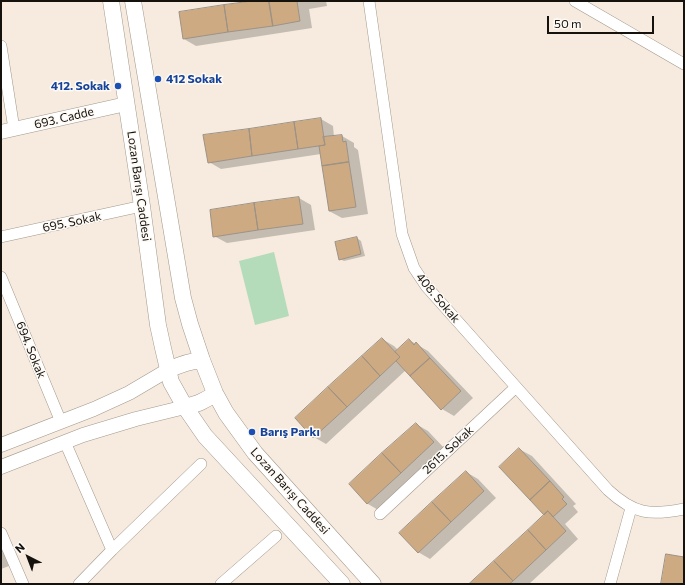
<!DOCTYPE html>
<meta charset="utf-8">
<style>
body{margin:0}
#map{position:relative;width:685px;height:585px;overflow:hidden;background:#f6ebde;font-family:Commissioner,sans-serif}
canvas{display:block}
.frame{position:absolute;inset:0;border:2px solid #15110d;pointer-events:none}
.north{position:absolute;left:8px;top:537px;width:40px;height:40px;-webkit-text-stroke:3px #fdf9f4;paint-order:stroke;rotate:318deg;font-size:11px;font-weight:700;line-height:16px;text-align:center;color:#15110d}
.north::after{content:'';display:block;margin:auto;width:14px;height:18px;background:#15110d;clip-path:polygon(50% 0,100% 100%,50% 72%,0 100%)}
.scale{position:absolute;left:547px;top:16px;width:107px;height:18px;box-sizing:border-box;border:2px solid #15110d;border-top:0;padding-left:5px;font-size:12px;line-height:14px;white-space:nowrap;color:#15110d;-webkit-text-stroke:3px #fdf9f4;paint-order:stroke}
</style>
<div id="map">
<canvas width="685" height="585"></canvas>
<div class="frame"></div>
<div class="north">N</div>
<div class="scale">50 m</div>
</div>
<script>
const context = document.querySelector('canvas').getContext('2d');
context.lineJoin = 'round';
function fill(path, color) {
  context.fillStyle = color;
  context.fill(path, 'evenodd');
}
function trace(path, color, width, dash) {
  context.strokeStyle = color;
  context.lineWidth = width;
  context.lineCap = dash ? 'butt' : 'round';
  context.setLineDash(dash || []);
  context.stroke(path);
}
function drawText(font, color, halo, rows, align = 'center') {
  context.font = font + ' Commissioner,sans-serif';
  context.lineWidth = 3;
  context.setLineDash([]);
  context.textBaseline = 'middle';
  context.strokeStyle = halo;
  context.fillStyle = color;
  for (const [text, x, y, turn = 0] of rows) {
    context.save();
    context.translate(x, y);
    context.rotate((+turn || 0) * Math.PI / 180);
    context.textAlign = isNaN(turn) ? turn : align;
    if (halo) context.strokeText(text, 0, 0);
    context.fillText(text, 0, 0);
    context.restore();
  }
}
fill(new Path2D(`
 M 274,252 L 289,316 L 255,325 L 239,261 Z`), '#b4dcba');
fill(new Path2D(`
 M 259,1 L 326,1 L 327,6 L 309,9 L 312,28 L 196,46 L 184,39 Z
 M 321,119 L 333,126 L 334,137 L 342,136 L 354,143 L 354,147 L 358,150 L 368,214 L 342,218 L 329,211 L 321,154 L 221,169 L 209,162 Z
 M 299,198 L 311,205 L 315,230 L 227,243 L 214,236 L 211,211 Z
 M 357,238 L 361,241 L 365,256 L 344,261 L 340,259 Z
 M 382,339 L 394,346 L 398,350 L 409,340 L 428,351 L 473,398 L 454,416 L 442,409 L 406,370 L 326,444 L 314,437 L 296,418 Z
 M 416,424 L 428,431 L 446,450 L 380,511 L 368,504 L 350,484 Z
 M 519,449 L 532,456 L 576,504 L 573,506 L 578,512 L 565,524 L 578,539 L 529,584 L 470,584 L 545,515 Z
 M 466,472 L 478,479 L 496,498 L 430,559 L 418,552 Z
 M 1,546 L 9,566 L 1,569 Z`), '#0003');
const building = new Path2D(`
 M 252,1 L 269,1 L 273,26 L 228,32 L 224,5 Z
 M 269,1 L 297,1 L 300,21 L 273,26 Z
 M 224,5 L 228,32 L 183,39 L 179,12 Z
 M 321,118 L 325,145 L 298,149 L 294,122 Z
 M 294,122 L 298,149 L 252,156 L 249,129 Z
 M 249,129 L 252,156 L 208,163 L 203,135 Z
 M 342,135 L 343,142 L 346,141 L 349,162 L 322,166 L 319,146 L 325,145 L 323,137 Z
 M 349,162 L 356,207 L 329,211 L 322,166 Z
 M 299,197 L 303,224 L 258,230 L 254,203 Z
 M 254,203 L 258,230 L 213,237 L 210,210 Z
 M 357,237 L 361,254 L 339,260 L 335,242 Z
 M 382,338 L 400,357 L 380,376 L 362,356 Z
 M 409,339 L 414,345 L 416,342 L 430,358 L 410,376 L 396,361 L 400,357 L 395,352 Z
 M 362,356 L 380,376 L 347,407 L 328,387 Z
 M 430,358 L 461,391 L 441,410 L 410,376 Z
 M 328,387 L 347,407 L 313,438 L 295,418 Z
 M 416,423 L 434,442 L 401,473 L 382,453 Z
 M 519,448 L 550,481 L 530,500 L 499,467 Z
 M 382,453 L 401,473 L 367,504 L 349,484 Z
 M 466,471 L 484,491 L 451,522 L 432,502 Z
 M 550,481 L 564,497 L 562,499 L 567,504 L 553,517 L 548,511 L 544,515 L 530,500 Z
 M 432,502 L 451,522 L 418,553 L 399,533 Z
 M 548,511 L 566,531 L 546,550 L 528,530 Z
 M 528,530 L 546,550 L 513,581 L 494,561 Z
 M 666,554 L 684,557 L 684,584 L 661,584 Z
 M 494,561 L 513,581 L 509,584 L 469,584 Z`);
fill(building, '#cdaa81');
trace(building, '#9c9286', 1);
const minor = new Path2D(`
 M 369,1 L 402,234 L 414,268 L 426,286 L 608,490 C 634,514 650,516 684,509
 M 575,1 L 684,64
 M 1,46 L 14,129
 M 1,237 L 142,206
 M 1,277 L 61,422
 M 65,442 L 112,550
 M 380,514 L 516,387
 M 1,533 L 23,584
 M 79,584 L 112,550 L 201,464
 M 221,584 L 276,536
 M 610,584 L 631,508`);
const tertiary = new Path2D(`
 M 1,132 L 126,104
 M 1,445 L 94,409 L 129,393 L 168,370
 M 1,467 L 83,435 L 136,419 L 185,407`);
const secondary = new Path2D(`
 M 111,1 L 142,206 L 158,325 L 163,348 L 171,382 L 185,407 L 205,436 L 342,584
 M 133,1 L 183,298 L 190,324 L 202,360 L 215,393 L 226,413 L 255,453 L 373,584
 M 168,370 C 179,365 189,361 202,360
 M 185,407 C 197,404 206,401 215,393`);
trace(minor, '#a2988c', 12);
trace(tertiary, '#a2988c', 15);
trace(secondary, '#a2988c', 17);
trace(minor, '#fff', 11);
trace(tertiary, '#fff', 14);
trace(secondary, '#fff', 16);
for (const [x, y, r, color] of [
 [158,79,4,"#1a4fb4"],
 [118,86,4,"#1a4fb4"],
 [252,432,4,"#1a4fb4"]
]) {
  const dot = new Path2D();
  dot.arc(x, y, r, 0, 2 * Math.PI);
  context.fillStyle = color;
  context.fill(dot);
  trace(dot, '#fdf9f4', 1.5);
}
drawText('bold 12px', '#164399', '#fdf9f4', [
 ["412 Sokak",166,79],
 ["412. Sokak",110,86,"right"],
 ["Barış Parkı",260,432]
], 'left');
drawText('12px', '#15110d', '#fdf9f4', [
 ["693. Cadde",64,118,-13],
 ["Lozan Barışı Caddesi",139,186,82],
 ["695. Sokak",72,222,-12],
 ["408. Sokak",438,298,50],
 ["694. Sokak",31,350,68],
 ["2615. Sokak",448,450,-43],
 ["Lozan Barışı Caddesi",290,491,48]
]);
</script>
